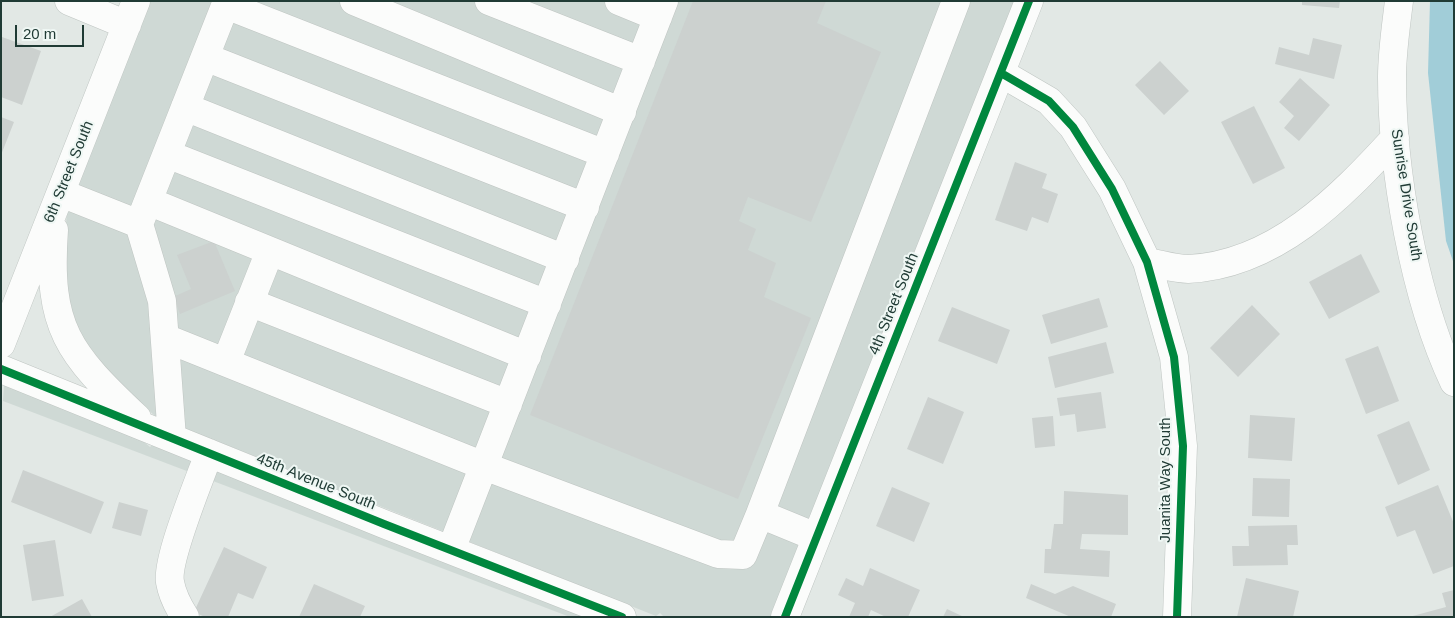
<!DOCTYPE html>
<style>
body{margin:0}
#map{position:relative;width:1455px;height:618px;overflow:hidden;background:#e2e8e5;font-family:Arial,sans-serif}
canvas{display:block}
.frame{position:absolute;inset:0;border:2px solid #203b35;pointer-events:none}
.scale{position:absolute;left:15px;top:25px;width:69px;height:22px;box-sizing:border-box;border:2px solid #203b35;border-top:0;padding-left:6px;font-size:15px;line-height:18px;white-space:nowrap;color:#203b35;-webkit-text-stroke:4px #eff7f4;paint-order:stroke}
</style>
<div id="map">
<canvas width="1455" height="618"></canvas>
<div class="frame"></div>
<div class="scale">20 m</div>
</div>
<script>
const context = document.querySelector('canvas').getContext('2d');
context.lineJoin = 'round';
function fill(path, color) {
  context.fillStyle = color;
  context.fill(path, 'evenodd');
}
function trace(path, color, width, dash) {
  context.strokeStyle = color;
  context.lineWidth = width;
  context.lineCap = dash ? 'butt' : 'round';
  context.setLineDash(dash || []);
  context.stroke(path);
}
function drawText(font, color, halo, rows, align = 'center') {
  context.font = font + ' Arial,sans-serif';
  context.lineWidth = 4;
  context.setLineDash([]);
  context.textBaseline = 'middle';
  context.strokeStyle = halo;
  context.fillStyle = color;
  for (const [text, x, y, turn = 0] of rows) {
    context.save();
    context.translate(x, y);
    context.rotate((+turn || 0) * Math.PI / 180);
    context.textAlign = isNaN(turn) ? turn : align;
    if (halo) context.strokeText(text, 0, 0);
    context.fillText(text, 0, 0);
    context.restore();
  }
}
fill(new Path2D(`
 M 149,1 L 1017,1 L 772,617 L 664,617 L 660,613 L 656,616 L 156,417 L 109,373 L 93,356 L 71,317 L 64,258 L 67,208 Z
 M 4,385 L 143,441 L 150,447 L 152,445 L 585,617 L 570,617 L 3,401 Z`), '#cfd9d5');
fill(new Path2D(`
 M 1430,1 L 1454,1 L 1454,264 L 1446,241 L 1428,73 Z`), '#a1cdd8');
fill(new Path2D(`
 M 693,1 L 826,1 L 817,23 L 881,52 L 811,222 L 748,197 L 739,221 L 756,229 L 748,250 L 776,263 L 764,297 L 811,318 L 738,499 L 530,415 Z
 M 1302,1 L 1340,1 L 1339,8 L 1302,5 Z
 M 2,37 L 41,51 L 22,105 L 1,97 Z
 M 1313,38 L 1342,45 L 1334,79 L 1275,64 L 1279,47 L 1309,55 Z
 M 1160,61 L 1189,91 L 1164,115 L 1135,85 Z
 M 1300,78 L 1330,105 L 1299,141 L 1284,128 L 1294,116 L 1279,102 Z
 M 1254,106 L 1285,168 L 1253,184 L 1221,122 Z
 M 1,117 L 14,122 L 1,155 Z
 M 1015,162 L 1047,174 L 1042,188 L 1058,194 L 1048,223 L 1032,217 L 1027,231 L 995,220 Z
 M 214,241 L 235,291 L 180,314 L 173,297 L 191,289 L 177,255 Z
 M 1361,254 L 1380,292 L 1329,319 L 1309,282 Z
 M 1099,298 L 1108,327 L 1051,344 L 1042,315 Z
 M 1252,305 L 1280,334 L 1238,377 L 1210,348 Z
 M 952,307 L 1010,330 L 997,364 L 938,341 Z
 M 1106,342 L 1114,373 L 1055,388 L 1048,357 Z
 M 1378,346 L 1399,401 L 1366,414 L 1345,359 Z
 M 1101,392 L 1106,428 L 1077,432 L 1075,414 L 1060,416 L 1057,398 Z
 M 928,397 L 964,412 L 943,464 L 907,449 Z
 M 1250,415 L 1295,418 L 1292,461 L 1248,458 Z
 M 1053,416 L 1055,446 L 1035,448 L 1032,418 Z
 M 1409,421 L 1430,470 L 1398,485 L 1377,435 Z
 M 23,470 L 104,502 L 91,534 L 11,502 Z
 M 1253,478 L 1290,479 L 1289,517 L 1252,516 Z
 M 1438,485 L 1454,524 L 1454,566 L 1433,574 L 1415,530 L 1397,537 L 1385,507 Z
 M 892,487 L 930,503 L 914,542 L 876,526 Z
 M 1064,491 L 1128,495 L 1128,535 L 1082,534 L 1080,549 L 1110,551 L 1109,577 L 1044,573 L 1045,549 L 1051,549 L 1054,524 L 1063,524 Z
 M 119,502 L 148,510 L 141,536 L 112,528 Z
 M 1297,525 L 1298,545 L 1287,545 L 1288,565 L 1233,566 L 1232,546 L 1249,546 L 1248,526 Z
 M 55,540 L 64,596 L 32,601 L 23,545 Z
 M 224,547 L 267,567 L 253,599 L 238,593 L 228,617 L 205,617 L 194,612 Z
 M 870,568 L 920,590 L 908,617 L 886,617 L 871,610 L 868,617 L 849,617 L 855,603 L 838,595 L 846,578 L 863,586 Z
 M 1246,578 L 1299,591 L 1293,617 L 1237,617 Z
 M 314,584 L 365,606 L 360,617 L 299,617 Z
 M 1031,584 L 1055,594 L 1073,586 L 1116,604 L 1111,617 L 1071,617 L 1026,598 Z
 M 1454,590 L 1454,617 L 1409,617 L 1446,607 L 1442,593 Z
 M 82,599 L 92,617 L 50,617 Z
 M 947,609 L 964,617 L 943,617 Z`), '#ccd1cf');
const minor = new Path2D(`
 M 69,1 L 127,25
 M 354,1 L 622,112
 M 489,1 L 641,61
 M 619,1 L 658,17
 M 1399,1 C 1396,26 1392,52 1392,77 C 1392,172 1414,297 1454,382
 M 226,5 L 605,154
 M 205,57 L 585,207
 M 1001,73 L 1049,101 L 1073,127 L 1112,189 L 1147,262 L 1174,357 L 1183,446 L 1177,617
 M 185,107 L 565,259
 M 167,154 L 547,304
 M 61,193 L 139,224
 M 148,201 L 527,356
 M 54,230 C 47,328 68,353 137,418
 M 1147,262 C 1160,264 1175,269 1188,269 C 1275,265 1340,198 1395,138
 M 249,302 L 508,404
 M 165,338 L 484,466 L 718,554 L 743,555 L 760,514
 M 1,344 L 136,1
 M 226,362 L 270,251
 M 1,369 L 384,524 L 622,617
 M 172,438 L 162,301 L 139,224 L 227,1
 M 816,537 L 760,514 L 956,1
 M 451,550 L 664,1
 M 185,617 C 178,606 172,594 170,582 C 166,559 200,479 209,453
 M 785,617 L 1029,1`);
trace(minor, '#bfc5c2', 29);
trace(minor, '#fbfcfb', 28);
trace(new Path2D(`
 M 1001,73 L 1049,101 L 1073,127 L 1112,189 L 1147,262 L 1174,357 L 1183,446 L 1177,617
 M 1,369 L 384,524 L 622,617
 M 785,617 L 1029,1`), '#00873e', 8);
drawText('15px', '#203b35', '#eff7f4', [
 ["6th Street South",69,172,-68],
 ["Sunrise Drive South",1406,195,81],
 ["4th Street South",894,304,-68],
 ["Juanita Way South",1166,480,-90],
 ["45th Avenue South",316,482,22]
]);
</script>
